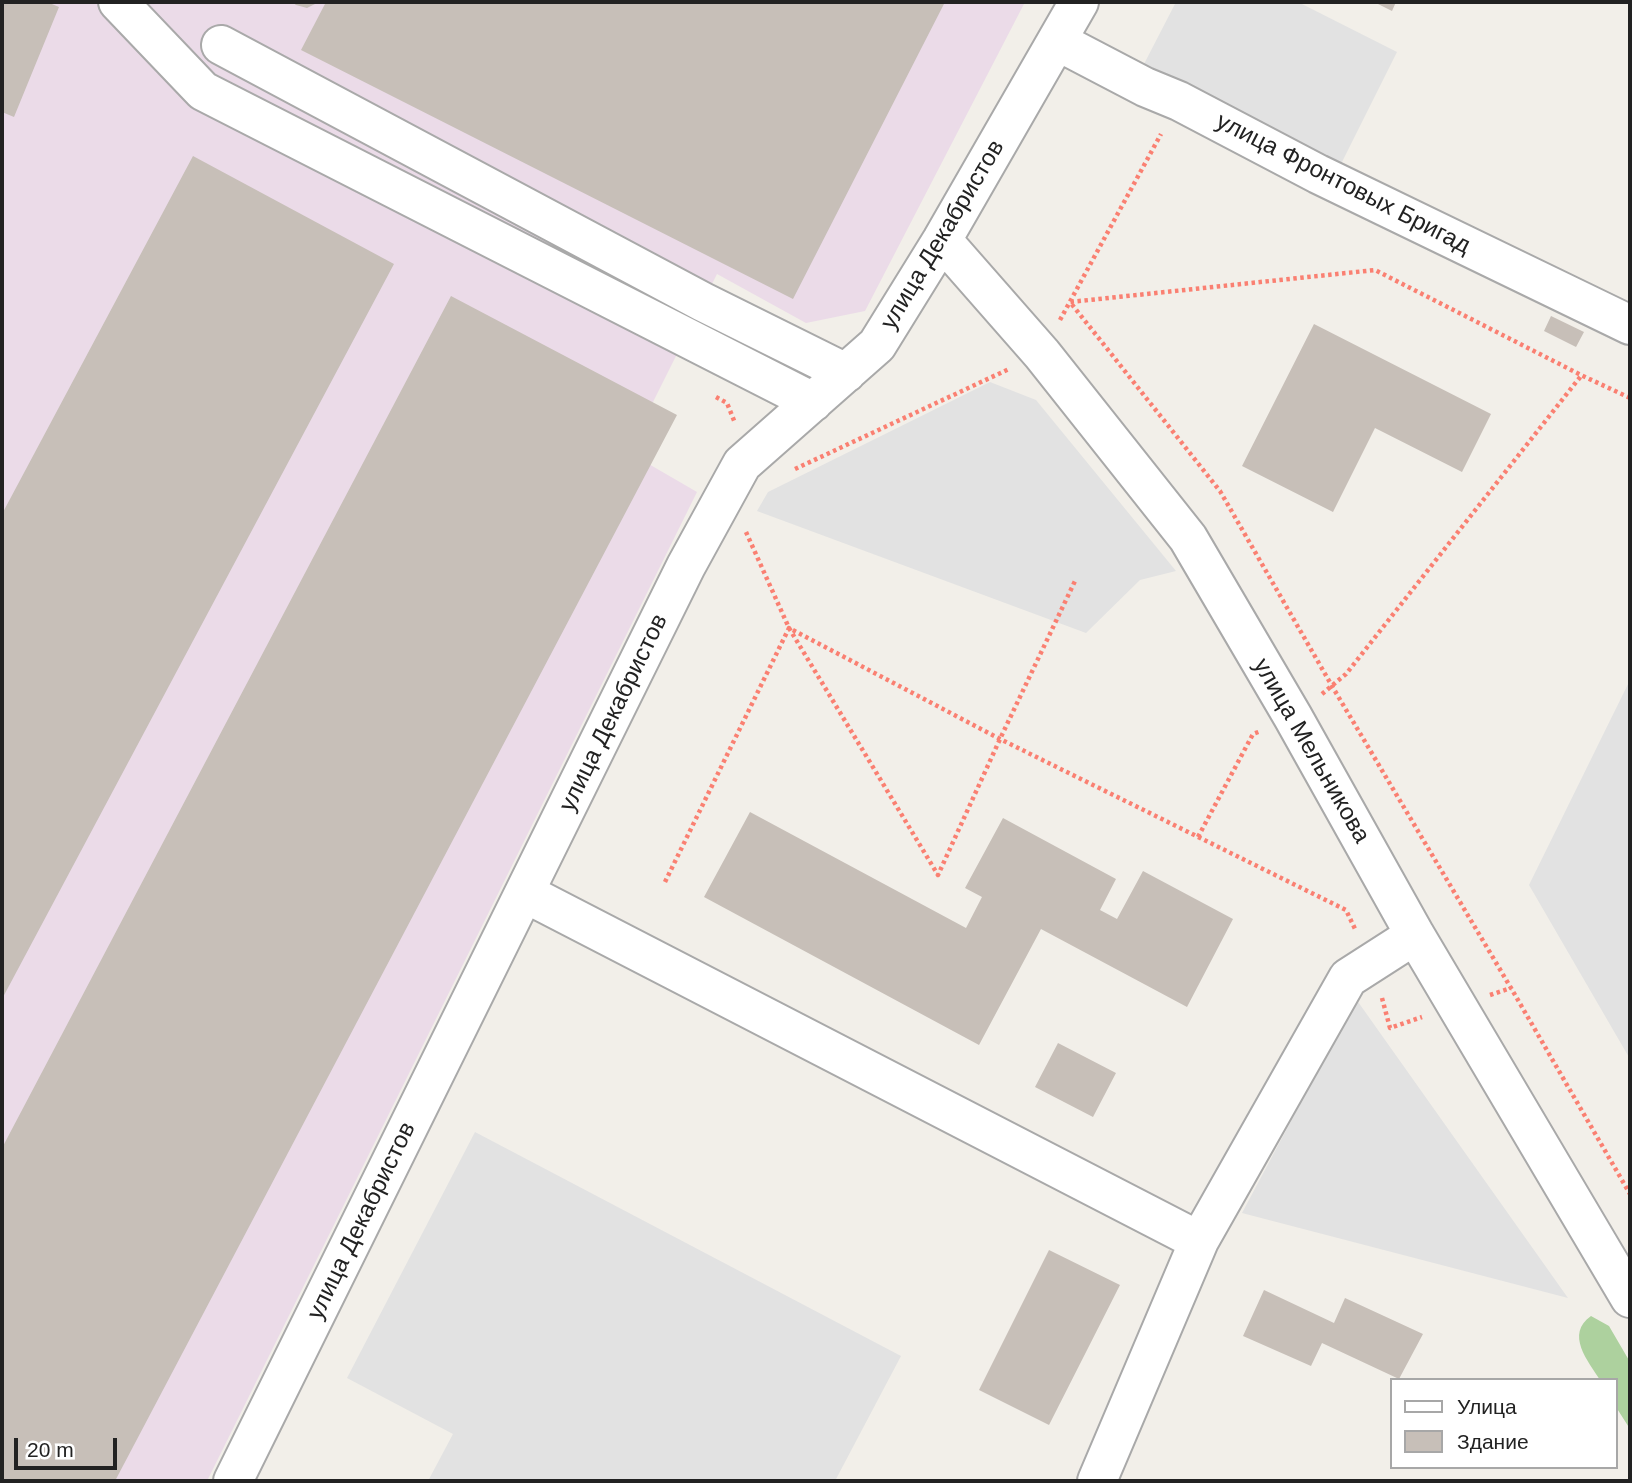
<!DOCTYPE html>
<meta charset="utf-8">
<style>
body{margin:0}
#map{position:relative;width:1632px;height:1483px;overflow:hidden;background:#f2efe9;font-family:Arial,sans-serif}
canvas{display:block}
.frame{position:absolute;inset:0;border:4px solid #222;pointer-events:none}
.legend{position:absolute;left:1390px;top:1378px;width:228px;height:91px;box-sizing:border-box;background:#fff;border:2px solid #a7a7a7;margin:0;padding:9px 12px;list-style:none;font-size:21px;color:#222}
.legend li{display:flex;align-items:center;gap:14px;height:35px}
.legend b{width:35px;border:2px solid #a7a7a7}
.scale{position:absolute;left:14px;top:1438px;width:103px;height:32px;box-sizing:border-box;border:4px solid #222;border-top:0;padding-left:9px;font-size:21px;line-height:24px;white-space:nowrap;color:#222;-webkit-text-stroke:5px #fff;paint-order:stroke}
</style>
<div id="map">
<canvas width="1632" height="1483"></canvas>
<div class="frame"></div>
<ul class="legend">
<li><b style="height:9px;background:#fff"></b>Улица</li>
<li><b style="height:19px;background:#c7bfb8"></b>Здание</li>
</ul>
<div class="scale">20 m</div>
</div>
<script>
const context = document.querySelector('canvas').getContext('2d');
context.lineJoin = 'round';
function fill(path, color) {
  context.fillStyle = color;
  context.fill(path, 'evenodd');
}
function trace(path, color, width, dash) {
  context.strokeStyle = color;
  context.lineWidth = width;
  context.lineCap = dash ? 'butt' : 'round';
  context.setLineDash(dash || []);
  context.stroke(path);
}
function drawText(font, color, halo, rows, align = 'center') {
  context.font = font + ' Arial,sans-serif';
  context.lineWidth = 5;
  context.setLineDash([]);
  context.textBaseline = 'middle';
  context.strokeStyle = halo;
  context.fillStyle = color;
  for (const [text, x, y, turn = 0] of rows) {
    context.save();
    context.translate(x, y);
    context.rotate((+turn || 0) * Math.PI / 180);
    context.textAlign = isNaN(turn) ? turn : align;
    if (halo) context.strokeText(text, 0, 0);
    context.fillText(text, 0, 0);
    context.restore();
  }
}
fill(new Path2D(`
 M 2,2 L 1025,2 L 865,311 L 806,323 L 717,274 L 628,452 L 697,492 L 207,1481 L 2,1481 Z`), '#ebdbe8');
fill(new Path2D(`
 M 1591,1316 L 1609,1326 L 1630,1362 L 1630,1429 L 1616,1407 L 1616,1380 L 1600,1380 C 1588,1361 1565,1334 1591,1316 Z`), '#add19e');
fill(new Path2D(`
 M 1176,2 L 1298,2 L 1397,52 L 1341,164 L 1144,64 Z
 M 990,382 L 1036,400 L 1176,571 L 1140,580 L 1086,633 L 757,511 L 768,492 Z
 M 1630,680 L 1630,1059 L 1529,885 Z
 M 1356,999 L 1568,1298 L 1242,1213 Z
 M 475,1132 L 901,1356 L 835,1481 L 428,1481 L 453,1434 L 347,1378 Z`), '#e2e2e2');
fill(new Path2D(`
 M 2,2 L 47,2 L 59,7 L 14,117 L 2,112 Z
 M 292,2 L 319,2 L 307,8 L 296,5 Z
 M 326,2 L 945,2 L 793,299 L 301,50 Z
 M 1374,2 L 1396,2 L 1392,11 Z
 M 193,156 L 394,264 L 2,999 L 2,514 Z
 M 451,296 L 677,415 L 115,1481 L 2,1481 L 2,1148 Z
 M 1551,316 L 1584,332 L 1576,347 L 1544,331 Z
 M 1314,324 L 1491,414 L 1462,472 L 1375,428 L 1333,512 L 1242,466 Z
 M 750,812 L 966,928 L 982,897 L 965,888 L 1003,818 L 1116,879 L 1100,910 L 1117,919 L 1143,871 L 1233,919 L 1187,1007 L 1041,929 L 979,1045 L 704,897 Z
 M 1058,1043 L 1116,1073 L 1093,1117 L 1035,1087 Z
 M 1049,1250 L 1120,1285 L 1049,1425 L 979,1390 Z
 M 1264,1290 L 1334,1323 L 1345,1298 L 1423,1334 L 1399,1379 L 1322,1343 L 1311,1366 L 1243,1336 Z`), '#c7bfb8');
const minor = new Path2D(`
 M 118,2 L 203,91 L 813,402
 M 1057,41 L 1145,87 L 1179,101 L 1318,174 L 1630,325
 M 221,45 L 703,302 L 846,373
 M 942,240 L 1042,354 L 1188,538 L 1293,717 L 1415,935 L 1630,1298
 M 525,893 L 1199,1241
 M 233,1481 L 686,566 L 742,464 L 877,345 L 942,240 L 1079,2
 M 1097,1481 L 1199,1241 L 1348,978 L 1415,935`);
trace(minor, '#a9a9a9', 42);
trace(new Path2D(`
 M 1060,320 L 1161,134
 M 716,397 L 727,403 L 735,423
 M 1630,398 L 1581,375 L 1375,270 L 1070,302 L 1220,491 L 1332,686 L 1511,988 L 1630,1194
 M 795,469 L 1009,369
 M 746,532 L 789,628 L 938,875 L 1000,739 L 1075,581
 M 1322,694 L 1346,674 L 1581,376
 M 1198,837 L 1253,734 L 1261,731
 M 665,882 L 789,628 L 1000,739 L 1346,910 L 1356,931
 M 1490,995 L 1511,988
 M 1382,998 L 1390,1028 L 1422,1017`), '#fa8072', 4.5, [3.5, 3.5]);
trace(minor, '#fff', 38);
drawText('24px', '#222', '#fff', [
 ["улица Фронтовых Бригад",1343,184,27],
 ["улица Декабристов",943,235,-59],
 ["улица Декабристов",614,713,-64],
 ["улица Мельникова",1311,751,60],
 ["улица Декабристов",362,1221,-64]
]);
</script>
